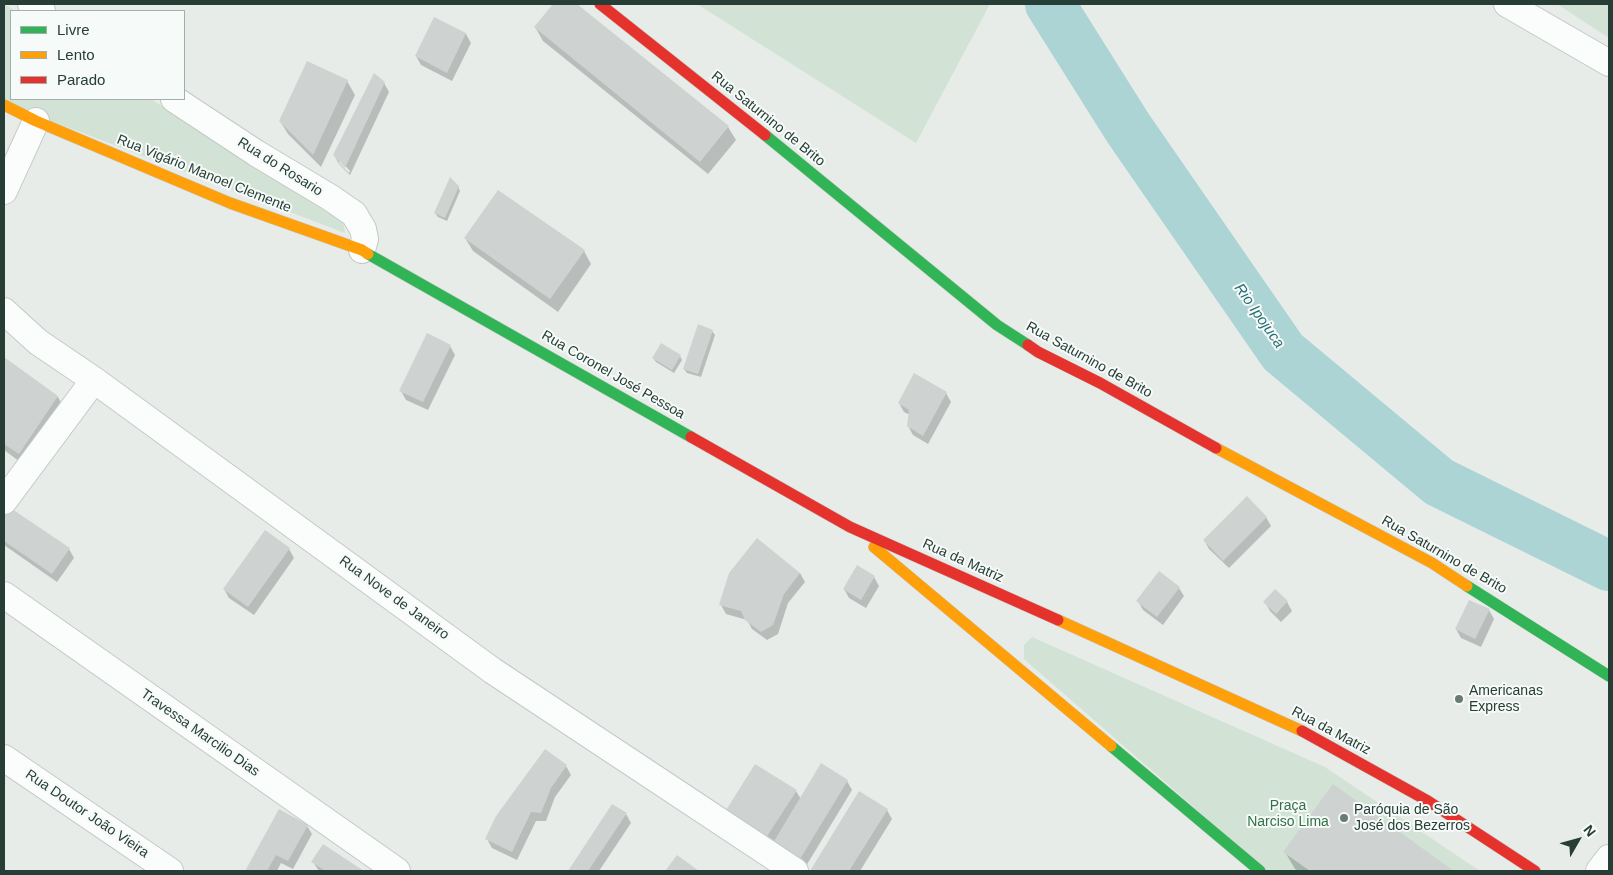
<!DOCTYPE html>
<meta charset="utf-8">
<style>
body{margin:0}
#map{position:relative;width:1613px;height:875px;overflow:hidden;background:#e7ece9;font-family:Helvetica,sans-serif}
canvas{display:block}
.frame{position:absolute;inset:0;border:5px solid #263e35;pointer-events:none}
.legend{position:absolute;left:10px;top:10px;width:175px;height:90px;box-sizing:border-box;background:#f6faf8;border:1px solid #a3afaa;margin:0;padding:6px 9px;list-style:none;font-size:15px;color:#263e35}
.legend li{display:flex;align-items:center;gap:10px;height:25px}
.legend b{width:25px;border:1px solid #a3afaa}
.north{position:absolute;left:1553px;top:815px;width:50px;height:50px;-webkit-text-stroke:4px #f6faf8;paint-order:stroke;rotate:52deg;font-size:14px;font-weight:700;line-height:20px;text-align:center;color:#263e35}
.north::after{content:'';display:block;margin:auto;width:18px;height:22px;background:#263e35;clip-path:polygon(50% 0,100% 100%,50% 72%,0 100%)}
</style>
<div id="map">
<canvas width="1613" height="875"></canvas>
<div class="frame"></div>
<ul class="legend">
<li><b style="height:6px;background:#30b455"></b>Livre</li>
<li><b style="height:6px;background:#ff9f0a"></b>Lento</li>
<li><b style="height:6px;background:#e5322d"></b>Parado</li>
</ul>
<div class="north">N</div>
</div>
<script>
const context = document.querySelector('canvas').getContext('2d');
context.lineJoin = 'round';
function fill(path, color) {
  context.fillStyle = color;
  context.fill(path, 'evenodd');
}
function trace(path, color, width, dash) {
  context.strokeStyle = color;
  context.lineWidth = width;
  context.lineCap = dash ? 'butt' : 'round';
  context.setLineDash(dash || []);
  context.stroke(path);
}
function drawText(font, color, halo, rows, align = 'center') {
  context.font = font + ' Helvetica,sans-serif';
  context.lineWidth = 4;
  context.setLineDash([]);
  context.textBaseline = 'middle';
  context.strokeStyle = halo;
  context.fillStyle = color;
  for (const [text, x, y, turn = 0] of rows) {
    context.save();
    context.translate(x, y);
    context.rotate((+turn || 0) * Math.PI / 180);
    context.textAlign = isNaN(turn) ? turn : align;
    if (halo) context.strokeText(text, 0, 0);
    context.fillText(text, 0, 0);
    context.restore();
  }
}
fill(new Path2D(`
 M 4,4 L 15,11 L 11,11 L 11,99 L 151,99 L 343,222 L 345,233 L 4,103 Z
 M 697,4 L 990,4 L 916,143 Z
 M 1557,4 L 1609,4 L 1609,38 Z
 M 1032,637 L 1325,767 L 1480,871 L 1267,871 L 1024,659 L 1024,645 Z`), '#d2e3d5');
fill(new Path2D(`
 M 554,4 L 575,4 L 728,127 L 736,140 L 708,174 L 543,41 L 535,27 Z
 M 435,19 L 466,34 L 471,43 L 452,81 L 421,65 L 416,56 Z
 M 307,63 L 347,81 L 355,95 L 321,167 L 288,134 L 280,121 Z
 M 384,83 L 389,92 L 350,175 L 339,164 L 334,155 ZM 339,159 L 350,171 L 349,173 L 339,163 Z
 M 458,186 L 460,191 L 447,221 L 438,217 L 435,213 Z
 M 465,238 L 584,251 L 591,264 L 558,312 L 473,251 Z
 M 712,331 L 715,335 L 701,377 L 687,373 L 684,369 Z
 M 450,346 L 455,355 L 428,410 L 406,400 L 401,391 Z
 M 680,356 L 682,360 L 674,373 L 656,362 L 653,358 Z
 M 4,359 L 58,397 L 65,410 L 27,467 L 4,450 Z
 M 946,393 L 951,402 L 928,444 L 913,435 L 908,426 L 910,415 L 904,412 L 899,403 Z
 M 10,509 L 69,549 L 74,558 L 57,582 L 4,545 L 4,517 Z
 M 1266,517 L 1271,526 L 1229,568 L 1209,549 L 1204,540 Z
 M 289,549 L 294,558 L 254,615 L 229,598 L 224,589 Z
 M 800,573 L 805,582 L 788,603 L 778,634 L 767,640 L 752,629 L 747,620 L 726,614 L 721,605 Z
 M 874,577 L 879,586 L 866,608 L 849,598 L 844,589 Z
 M 1179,588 L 1184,596 L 1163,625 L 1143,610 L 1138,601 Z
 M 1265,602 L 1287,602 L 1292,611 L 1281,622 L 1270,611 Z
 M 1489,610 L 1494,619 L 1481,647 L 1461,638 L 1456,629 Z
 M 545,751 L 566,766 L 571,775 L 555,797 L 546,821 L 536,821 L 517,860 L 492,848 L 487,839 Z
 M 847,781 L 852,790 L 803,871 L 724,815 L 796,791 L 801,799 Z
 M 1333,785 L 1451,871 L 1298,871 L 1295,869 L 1285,852 Z
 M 860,793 L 887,810 L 892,819 L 860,871 L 811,871 Z
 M 613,806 L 626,814 L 631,823 L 599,871 L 570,871 Z
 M 280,810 L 307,826 L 312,834 L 293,869 L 281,863 L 277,871 L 246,871 Z
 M 323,846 L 361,871 L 319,871 L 313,862 Z`), '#0003');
trace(new Path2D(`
 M 1050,4 L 1128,128 L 1283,352 L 1439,482 L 1609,566`), '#add4d5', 50);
fill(new Path2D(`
 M 553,4 L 577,4 L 729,126 L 700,162 L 534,27 Z
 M 434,17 L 466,33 L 447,73 L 415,56 Z
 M 307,61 L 348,80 L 313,155 L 279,121 Z
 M 374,73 L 385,82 L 345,168 L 333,155 Z
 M 450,177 L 459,186 L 445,218 L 434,213 Z
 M 498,190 L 585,250 L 550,299 L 464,238 Z
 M 698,324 L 713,330 L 698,374 L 683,369 Z
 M 427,333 L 451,345 L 423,402 L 399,391 Z
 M 661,343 L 681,355 L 672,370 L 652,358 Z
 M 4,357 L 58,396 L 19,454 L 4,444 Z
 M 914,373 L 947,392 L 923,436 L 907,426 L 909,410 L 898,403 Z
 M 1247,496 L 1267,517 L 1223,561 L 1203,540 Z
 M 9,507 L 70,548 L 52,574 L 4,541 L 4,515 Z
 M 265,530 L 290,548 L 248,607 L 223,589 Z
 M 757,538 L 800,573 L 784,594 L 773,625 L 761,632 L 745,620 L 741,611 L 719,605 L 729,573 Z
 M 857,565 L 875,576 L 861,600 L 843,589 Z
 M 1159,571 L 1180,587 L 1157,617 L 1136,601 Z
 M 1275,589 L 1288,601 L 1276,614 L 1263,602 Z
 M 1469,600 L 1490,609 L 1475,639 L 1455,629 Z
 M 545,749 L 567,765 L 551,788 L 541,813 L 531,812 L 512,852 L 485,839 L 496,816 Z
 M 821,763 L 848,780 L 797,864 L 770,848 Z
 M 755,764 L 797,790 L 764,841 L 723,815 Z
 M 1333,784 L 1454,871 L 1310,871 L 1283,852 Z
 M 859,791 L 888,809 L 849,871 L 810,871 Z
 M 612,804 L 627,813 L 588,871 L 568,871 Z
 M 279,809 L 308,825 L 288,861 L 276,855 L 267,871 L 245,871 Z
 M 323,844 L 364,871 L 326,871 L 311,862 Z
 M 677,855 L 699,871 L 665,871 Z`), '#ced3d1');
const street = new Path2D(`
 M 31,4 L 42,11
 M 1507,4 L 1609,63
 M 174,99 L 256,153 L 331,198 L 354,214 L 363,229 L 365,239 L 362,250
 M 4,191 L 36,121
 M 4,311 L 38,342 L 94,380 L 493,671 L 795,871
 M 4,501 L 94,380
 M 4,595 L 397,871
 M 4,758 L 170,871
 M 1599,871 L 1609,858`);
const fast = new Path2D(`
 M 765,135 L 997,325 L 1028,345
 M 368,254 L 691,437
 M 1467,586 L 1609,676
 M 1111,746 L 1260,871`);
const slow = new Path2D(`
 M 4,105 L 36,121 L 230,203 L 362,250 L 368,254
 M 1216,448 L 1432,563 L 1467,586
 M 874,547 L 1111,746
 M 1058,620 L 1302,731`);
const jam = new Path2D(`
 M 600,4 L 765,135
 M 1028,345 L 1038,352 L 1100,383 L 1216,448
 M 691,437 L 850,527 L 1058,620
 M 1302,731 L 1428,801 L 1535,871`);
trace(street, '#c4c9c6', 28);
trace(fast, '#c3c9c6', 12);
trace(slow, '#c3c9c6', 12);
trace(jam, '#c3c9c6', 12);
trace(street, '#fbfcfc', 26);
trace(fast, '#30b455', 11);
trace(slow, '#ff9f0a', 11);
trace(jam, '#e5322d', 11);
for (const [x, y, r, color] of [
 [1459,699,5,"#6a7b74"],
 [1344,818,5,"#6a7b74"]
]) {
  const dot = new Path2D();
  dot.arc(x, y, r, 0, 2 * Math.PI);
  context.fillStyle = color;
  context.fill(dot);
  trace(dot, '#f6faf8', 2);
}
drawText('14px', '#263e35', '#f6faf8', [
 ["Rua Saturnino de Brito",768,119,39],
 ["Rua do Rosario",280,167,32],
 ["Rua Vigário Manoel Clemente",204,174,22],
 ["Rua Saturnino de Brito",1089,360,29],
 ["Rua Coronel José Pessoa",613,375,30],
 ["Rua Saturnino de Brito",1444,555,30],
 ["Rua da Matriz",963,561,24],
 ["Rua Nove de Janeiro",394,598,36],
 ["Rua da Matriz",1331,731,28],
 ["Travessa Marcilio Dias",200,733,35],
 ["Rua Doutor João Vieira",87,814,34]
]);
drawText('14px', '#263e35', '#f6faf8', [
 ["Americanas",1469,691],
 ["Express",1469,707],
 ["Paróquia de São",1354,810],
 ["José dos Bezerros",1354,826]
], 'left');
drawText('14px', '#347145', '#f6faf8', [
 ["Praça",1288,806],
 ["Narciso Lima",1288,822]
]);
drawText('italic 15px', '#267075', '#f6faf8', [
 ["Rio Ipojuca",1259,316,55]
]);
</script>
